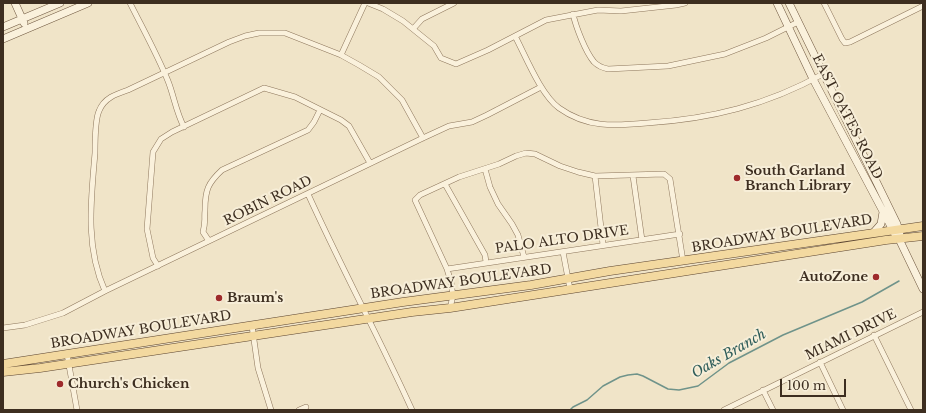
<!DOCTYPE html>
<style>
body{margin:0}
#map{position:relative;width:926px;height:413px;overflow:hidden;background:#f0e4c8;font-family:"Libre Baskerville",serif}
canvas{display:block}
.frame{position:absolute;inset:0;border:4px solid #3d2e20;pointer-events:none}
.scale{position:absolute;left:780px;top:379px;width:66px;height:18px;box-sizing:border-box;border:2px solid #3d2e20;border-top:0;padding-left:5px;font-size:12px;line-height:14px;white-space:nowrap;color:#3d2e20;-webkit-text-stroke:3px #f7eed8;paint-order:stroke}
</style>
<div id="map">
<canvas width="926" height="413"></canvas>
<div class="frame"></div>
<div class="scale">100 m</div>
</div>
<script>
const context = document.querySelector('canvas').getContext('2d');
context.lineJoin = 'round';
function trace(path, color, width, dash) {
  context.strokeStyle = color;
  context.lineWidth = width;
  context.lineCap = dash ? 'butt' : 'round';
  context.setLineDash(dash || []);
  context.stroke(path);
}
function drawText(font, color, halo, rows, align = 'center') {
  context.font = font + ' "Libre Baskerville",serif';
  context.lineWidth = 4;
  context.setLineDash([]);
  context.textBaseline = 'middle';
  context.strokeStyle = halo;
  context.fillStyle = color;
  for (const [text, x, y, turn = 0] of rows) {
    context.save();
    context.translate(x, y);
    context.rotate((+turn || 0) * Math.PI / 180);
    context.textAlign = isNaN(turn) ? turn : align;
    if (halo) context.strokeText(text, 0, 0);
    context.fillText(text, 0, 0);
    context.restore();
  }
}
trace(new Path2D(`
 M 570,410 L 573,407 L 587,400 L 603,386 L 620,377 L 628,375 L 637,374 L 643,376 L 668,389 L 679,390 L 698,386 L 729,363 L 783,335 L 862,302 L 899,281`), '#6f938a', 1.5);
const street = new Path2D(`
 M 130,3 C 143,29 157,54 168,81 C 174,96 176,112 184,127
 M 368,3 L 383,9 L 403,21 L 434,46 L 441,58 L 456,64 L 488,50 L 546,20 L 598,10 L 621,11 L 676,5 L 685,3
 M 824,3 L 842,39 L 845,43 L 850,42 L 923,6
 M 573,14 C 576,27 585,51 594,62 C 598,66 603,68 608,69 L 668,66 L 725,54 L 766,38 L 798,22
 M 413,29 L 422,19 L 454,3
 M 515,36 C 526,57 541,95 559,108 C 587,128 614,126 647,123 C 711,119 767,105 823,74
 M 341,55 L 365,3
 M 485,169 L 490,187 L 498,204 L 512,224 L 518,235 L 524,257
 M 595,176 L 603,245
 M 633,176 L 642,240
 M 445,184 L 485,255 L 486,262
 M 308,194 C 341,267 379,337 412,410
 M 209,241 L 203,232 C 206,221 204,219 205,210 C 205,190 208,183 222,170 L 308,130 L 314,122 L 320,110
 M 563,252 L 570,289
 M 158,266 L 153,258 L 147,229 L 153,152 L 161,139 L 172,132 L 264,88 L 295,97 L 341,120 L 349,126 L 370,163
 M 447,269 L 680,234
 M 105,291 C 85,247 91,200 95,153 C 95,142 95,120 99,111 C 104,98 116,94 128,90 L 229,42 L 245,36 L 259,33 L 285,33 L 341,55 L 359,65 L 379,77 L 402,100 L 423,138
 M 450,308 L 453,296 L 451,282 L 447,269 L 415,200 L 420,195 L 459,177 L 499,164 L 516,156 L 526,153 L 535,154 L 560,166 L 578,172 L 595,176 L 664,174 L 670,179 L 683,261
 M 252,326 L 258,368 L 271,410
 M 3,328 L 25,325 L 63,313 L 105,291 L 423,138 L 449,126 L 472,122 L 487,115 L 541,87
 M 874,335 L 911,410
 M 67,354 L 77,410
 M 820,362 L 843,410
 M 763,390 L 773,410
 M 299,410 L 306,407
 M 724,410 L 923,312`);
const secondary = new Path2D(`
 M 15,3 L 24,23
 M 777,3 L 813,79 L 895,234 L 899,239 L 923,289
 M 789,3 L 897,224 L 900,235
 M 3,27 L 60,3
 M 3,39 L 88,3
 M 874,232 L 881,224 L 883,212`);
const primary = new Path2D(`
 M 3,364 L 403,302 L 531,285 L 610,271 L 923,226
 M 3,372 L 40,368 L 412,312 L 450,308 L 886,240 L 923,236`);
trace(street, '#8d765c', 6);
trace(secondary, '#6f573f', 8);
trace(primary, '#5b4430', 9);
trace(street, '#faf1dc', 5);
trace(secondary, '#faf1dc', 7);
trace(primary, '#f3d9a0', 8);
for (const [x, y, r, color] of [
 [737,178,4,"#9e2a2b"],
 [876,277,4,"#9e2a2b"],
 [219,298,4,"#9e2a2b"],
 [60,384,4,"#9e2a2b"]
]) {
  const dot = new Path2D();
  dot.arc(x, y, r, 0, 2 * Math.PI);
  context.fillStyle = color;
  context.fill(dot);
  trace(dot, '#f7eed8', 1.5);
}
drawText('13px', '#3d2e20', '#f7eed8', [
 ["EAST OATES ROAD",847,117,63],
 ["ROBIN ROAD",268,201,-26],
 ["BROADWAY BOULEVARD",782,234,-9],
 ["PALO ALTO DRIVE",562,240,-8],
 ["BROADWAY BOULEVARD",461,282,-8],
 ["BROADWAY BOULEVARD",141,330,-9],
 ["MIAMI DRIVE",851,335,-26]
]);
drawText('bold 13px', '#3d2e20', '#f7eed8', [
 ["South Garland",745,171],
 ["Branch Library",745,186],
 ["AutoZone",868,277,"right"],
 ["Braum's",227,298],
 ["Church's Chicken",68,384]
], 'left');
drawText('italic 14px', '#2f5d5a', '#f7eed8', [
 ["Oaks Branch",729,354,-30]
]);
</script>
